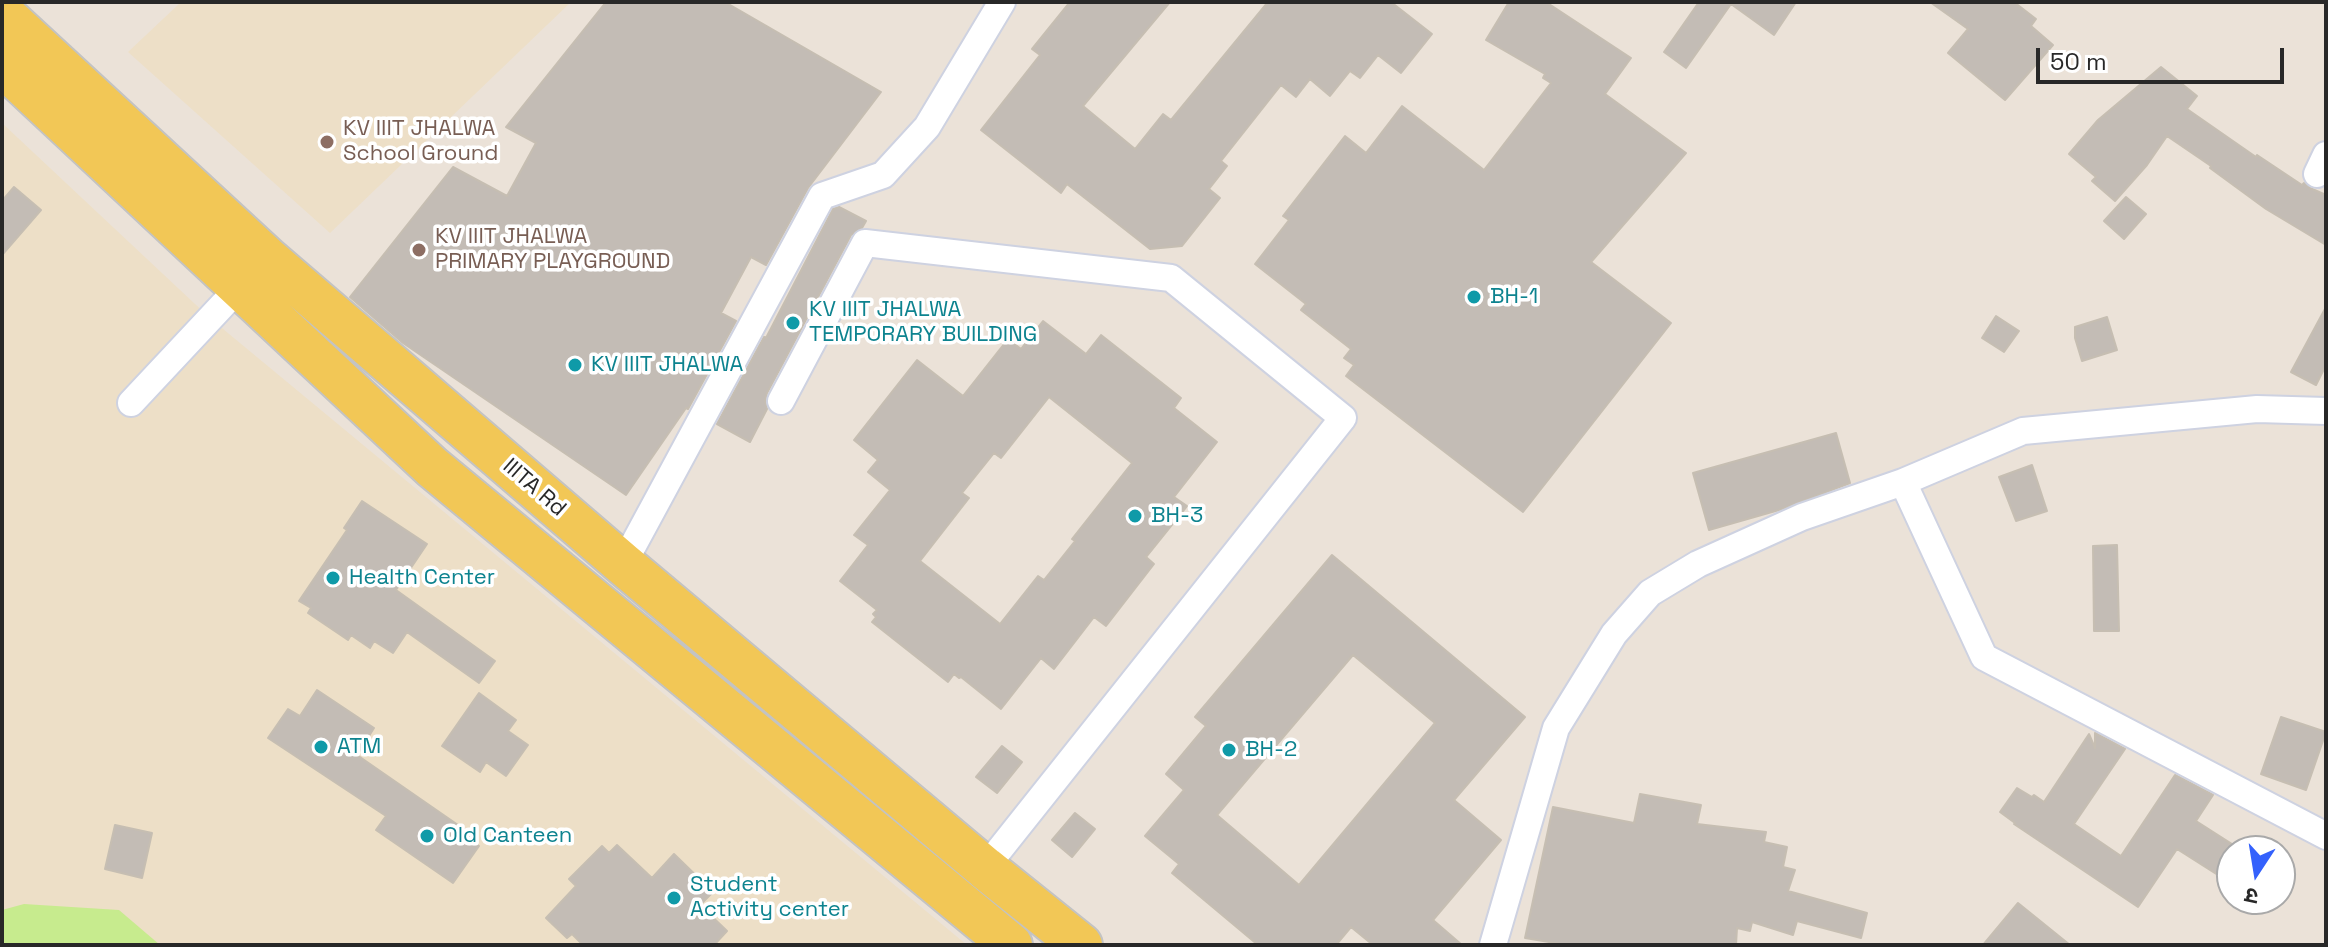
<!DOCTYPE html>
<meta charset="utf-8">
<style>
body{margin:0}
#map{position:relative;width:2328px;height:947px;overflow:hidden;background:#ebe2d8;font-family:"Space Grotesk","Noto Sans Devanagari",sans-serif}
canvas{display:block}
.frame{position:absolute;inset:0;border:4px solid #282828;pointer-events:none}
.north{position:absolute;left:2216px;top:835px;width:80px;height:80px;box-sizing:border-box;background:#fff;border:2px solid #a9a9a9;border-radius:50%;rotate:192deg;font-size:22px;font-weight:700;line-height:32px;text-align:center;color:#282828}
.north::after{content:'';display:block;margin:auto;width:28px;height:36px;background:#3461fc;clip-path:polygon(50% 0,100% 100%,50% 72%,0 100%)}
.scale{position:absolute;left:2036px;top:48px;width:248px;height:36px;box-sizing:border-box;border:4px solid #282828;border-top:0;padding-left:10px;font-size:24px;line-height:28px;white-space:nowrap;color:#282828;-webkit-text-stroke:6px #fff;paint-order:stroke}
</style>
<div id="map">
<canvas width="2328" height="947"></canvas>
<div class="frame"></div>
<div class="north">उ</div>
<div class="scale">50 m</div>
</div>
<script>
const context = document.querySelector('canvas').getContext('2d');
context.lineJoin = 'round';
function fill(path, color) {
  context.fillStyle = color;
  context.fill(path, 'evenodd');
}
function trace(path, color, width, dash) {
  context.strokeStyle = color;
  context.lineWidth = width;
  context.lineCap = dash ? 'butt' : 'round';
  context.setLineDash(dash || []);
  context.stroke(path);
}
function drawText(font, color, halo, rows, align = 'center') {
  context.font = font + ' "Space Grotesk",sans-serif';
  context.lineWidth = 7;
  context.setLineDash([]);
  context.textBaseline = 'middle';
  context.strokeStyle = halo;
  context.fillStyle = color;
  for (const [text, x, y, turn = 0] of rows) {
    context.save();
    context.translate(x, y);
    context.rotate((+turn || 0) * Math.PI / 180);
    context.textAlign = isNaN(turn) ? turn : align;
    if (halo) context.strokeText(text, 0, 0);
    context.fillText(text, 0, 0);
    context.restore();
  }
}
fill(new Path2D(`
 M 181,2 L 571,2 L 330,233 L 128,52 Z
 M 2,123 L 211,319 L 967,945 L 2,945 Z`), '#eddfc7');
fill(new Path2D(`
 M 24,904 L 119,910 L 160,945 L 2,945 L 2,910 Z`), '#c7eb8e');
const building = new Path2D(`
 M 606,2 L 725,2 L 881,92 L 808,188 L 766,265 L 751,257 L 721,313 L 736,321 L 688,409 L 686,408 L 626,495 L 403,343 L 350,297 L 453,167 L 507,196 L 536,143 L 506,127 Z
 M 1070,2 L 1170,2 L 1083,106 L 1135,149 L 1163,114 L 1171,120 L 1268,2 L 1391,2 L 1432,34 L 1401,73 L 1378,55 L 1360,78 L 1350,71 L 1330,96 L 1310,79 L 1296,97 L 1281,85 L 1221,161 L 1227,166 L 1209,189 L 1220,198 L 1182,246 L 1150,249 L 1067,184 L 1061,193 L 981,130 L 1040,55 L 1032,49 Z
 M 1509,2 L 1546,2 L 1631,58 L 1605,94 L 1686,153 L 1591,262 L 1671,323 L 1523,512 L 1346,376 L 1354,365 L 1344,358 L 1351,349 L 1301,310 L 1306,304 L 1255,264 L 1289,220 L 1283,216 L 1345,136 L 1366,153 L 1402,106 L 1484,170 L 1551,83 L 1543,78 L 1545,74 L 1486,40 Z
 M 1699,2 L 1796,2 L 1774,35 L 1731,4 L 1686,68 L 1664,52 Z
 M 1930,2 L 2014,2 L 2036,19 L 2031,26 L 2053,45 L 2005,100 L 1948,53 L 1968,29 Z
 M 2161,67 L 2197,96 L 2187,109 L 2256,157 L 2257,155 L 2302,185 L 2304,183 L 2310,188 L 2326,195 L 2326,245 L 2266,209 L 2210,168 L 2211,166 L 2167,136 L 2147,165 L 2115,201 L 2092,181 L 2096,177 L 2069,154 L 2098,120 Z
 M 14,187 L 41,210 L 2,255 L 2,201 Z
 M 2126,197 L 2146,214 L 2124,239 L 2104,221 Z
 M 839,207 L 866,221 L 862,228 L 851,235 L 767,393 L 765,401 L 767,409 L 750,442 L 717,424 L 764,337 L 766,338 L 833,209 Z
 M 2326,307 L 2326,365 L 2316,385 L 2291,372 Z
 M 1996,316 L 2019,331 L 2004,352 L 1982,338 Z
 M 2107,317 L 2117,350 L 2082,361 L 2075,338 L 2075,327 Z
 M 1043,321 L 1086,354 L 1101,335 L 1181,398 L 1174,408 L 1217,442 L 1174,497 L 1187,506 L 1146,557 L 1154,564 L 1106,626 L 1094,617 L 1054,669 L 1041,658 L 1001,709 L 961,677 L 959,678 L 954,674 L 948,682 L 872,622 L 876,617 L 873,614 L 877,610 L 840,581 L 868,545 L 854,535 L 890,490 L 868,472 L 878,460 L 854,440 L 917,360 L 963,396 L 1008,339 L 1021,349 ZM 1049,397 L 1132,463 L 1072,539 L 1075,541 L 1044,580 L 1038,576 L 1000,624 L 920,561 L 969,498 L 962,493 L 994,453 L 1001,458 Z
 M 1836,433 L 1850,483 L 1779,510 L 1709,530 L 1693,473 Z
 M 2032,465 L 2047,511 L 2016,521 L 1999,477 Z
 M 362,501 L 427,544 L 396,590 L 495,661 L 479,683 L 407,632 L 393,653 L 374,641 L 370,648 L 351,635 L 348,640 L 308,613 L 311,608 L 299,601 L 347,530 L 344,528 Z
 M 2117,545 L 2119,631 L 2094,631 L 2093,546 Z
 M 1332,555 L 1525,717 L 1454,800 L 1501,840 L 1433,920 L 1462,945 L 1373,945 L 1351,927 L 1336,945 L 1258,945 L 1172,873 L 1179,864 L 1145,836 L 1184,790 L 1166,774 L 1206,726 L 1195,717 ZM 1353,655 L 1435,723 L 1299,885 L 1217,815 Z
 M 317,690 L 374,728 L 357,755 L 471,834 L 468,838 L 479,846 L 453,883 L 376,830 L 386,816 L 268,738 L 288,709 L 300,716 Z
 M 479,693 L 516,720 L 508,731 L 528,745 L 506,776 L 486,762 L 480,772 L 442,746 Z
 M 2281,717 L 2326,732 L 2306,790 L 2261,774 Z
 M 2095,733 L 2125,749 L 2074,824 L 2121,856 L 2175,775 L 2213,795 L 2196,821 L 2232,844 L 2232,884 L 2177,849 L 2138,907 L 2014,824 L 2015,823 L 2000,812 L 2017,788 L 2032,797 L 2034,795 L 2044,802 L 2089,734 L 2095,748 Z
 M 1002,746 L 1022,762 L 997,793 L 976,777 Z
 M 1640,794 L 1701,805 L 1697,824 L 1766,832 L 1764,842 L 1787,847 L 1783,867 L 1795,870 L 1788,891 L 1867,913 L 1861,938 L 1797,921 L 1793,935 L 1752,922 L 1750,931 L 1737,928 L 1736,945 L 1567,945 L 1525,938 L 1553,807 L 1634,823 Z
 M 1075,813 L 1095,829 L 1072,857 L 1052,840 Z
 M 115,825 L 152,833 L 142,878 L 105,869 Z
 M 617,845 L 652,878 L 674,854 L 713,892 L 700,905 L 727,931 L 714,945 L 583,945 L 572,934 L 567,938 L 546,918 L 576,886 L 569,879 L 602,846 L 609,853 Z
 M 2018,903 L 2070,945 L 1983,945 Z`);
fill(building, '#c3bcb5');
trace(building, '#c6beb2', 2);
const minor = new Path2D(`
 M 2317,174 L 2326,155
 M 781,401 L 865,243 L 1171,278 L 1343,418 L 985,868
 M 131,403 L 248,278
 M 1903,482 L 2023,431 L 2257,409 L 2326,411
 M 623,564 L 822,196 L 883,175 L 927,127 L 1002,2
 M 1493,945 L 1556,728 L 1614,634 L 1650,593 L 1698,564 L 1802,517 L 1903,482 L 1984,657 L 2326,836`);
const primary = new Path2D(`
 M 2,13 L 267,258 L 623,564 L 985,868 L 1081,945
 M 2,65 L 432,467 L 1011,945`);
trace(minor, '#ced2e1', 30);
trace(primary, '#c3c3c3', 46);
trace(minor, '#fff', 26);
trace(primary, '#f2c756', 42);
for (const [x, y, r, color] of [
 [327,142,8,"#8d6e63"],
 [419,250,8,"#8d6e63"],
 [1474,297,8,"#0f9aa8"],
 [793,323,8,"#0f9aa8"],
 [575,365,8,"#0f9aa8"],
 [1135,516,8,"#0f9aa8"],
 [333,578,8,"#0f9aa8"],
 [321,747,8,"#0f9aa8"],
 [1229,750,8,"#0f9aa8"],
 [427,836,8,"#0f9aa8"],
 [674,898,8,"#0f9aa8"]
]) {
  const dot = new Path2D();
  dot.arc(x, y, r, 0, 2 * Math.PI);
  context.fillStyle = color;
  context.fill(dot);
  trace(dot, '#fff', 3);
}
drawText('22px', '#785e54', '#fff', [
 ["KV IIIT JHALWA",343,129],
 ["School Ground",343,154],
 ["KV IIIT JHALWA",435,237],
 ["PRIMARY PLAYGROUND",435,262]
], 'left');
drawText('22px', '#0d838f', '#fff', [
 ["BH-1",1490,297],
 ["KV IIIT JHALWA",809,310],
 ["TEMPORARY BUILDING",809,335],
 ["KV IIIT JHALWA",591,365],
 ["BH-3",1151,516],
 ["Health Center",349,578],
 ["ATM",337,747],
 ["BH-2",1245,750],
 ["Old Canteen",443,836],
 ["Student",690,885],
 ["Activity center",690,910]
], 'left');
drawText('22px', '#282828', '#fff', [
 ["IIITA Rd",534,488,41]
]);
</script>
